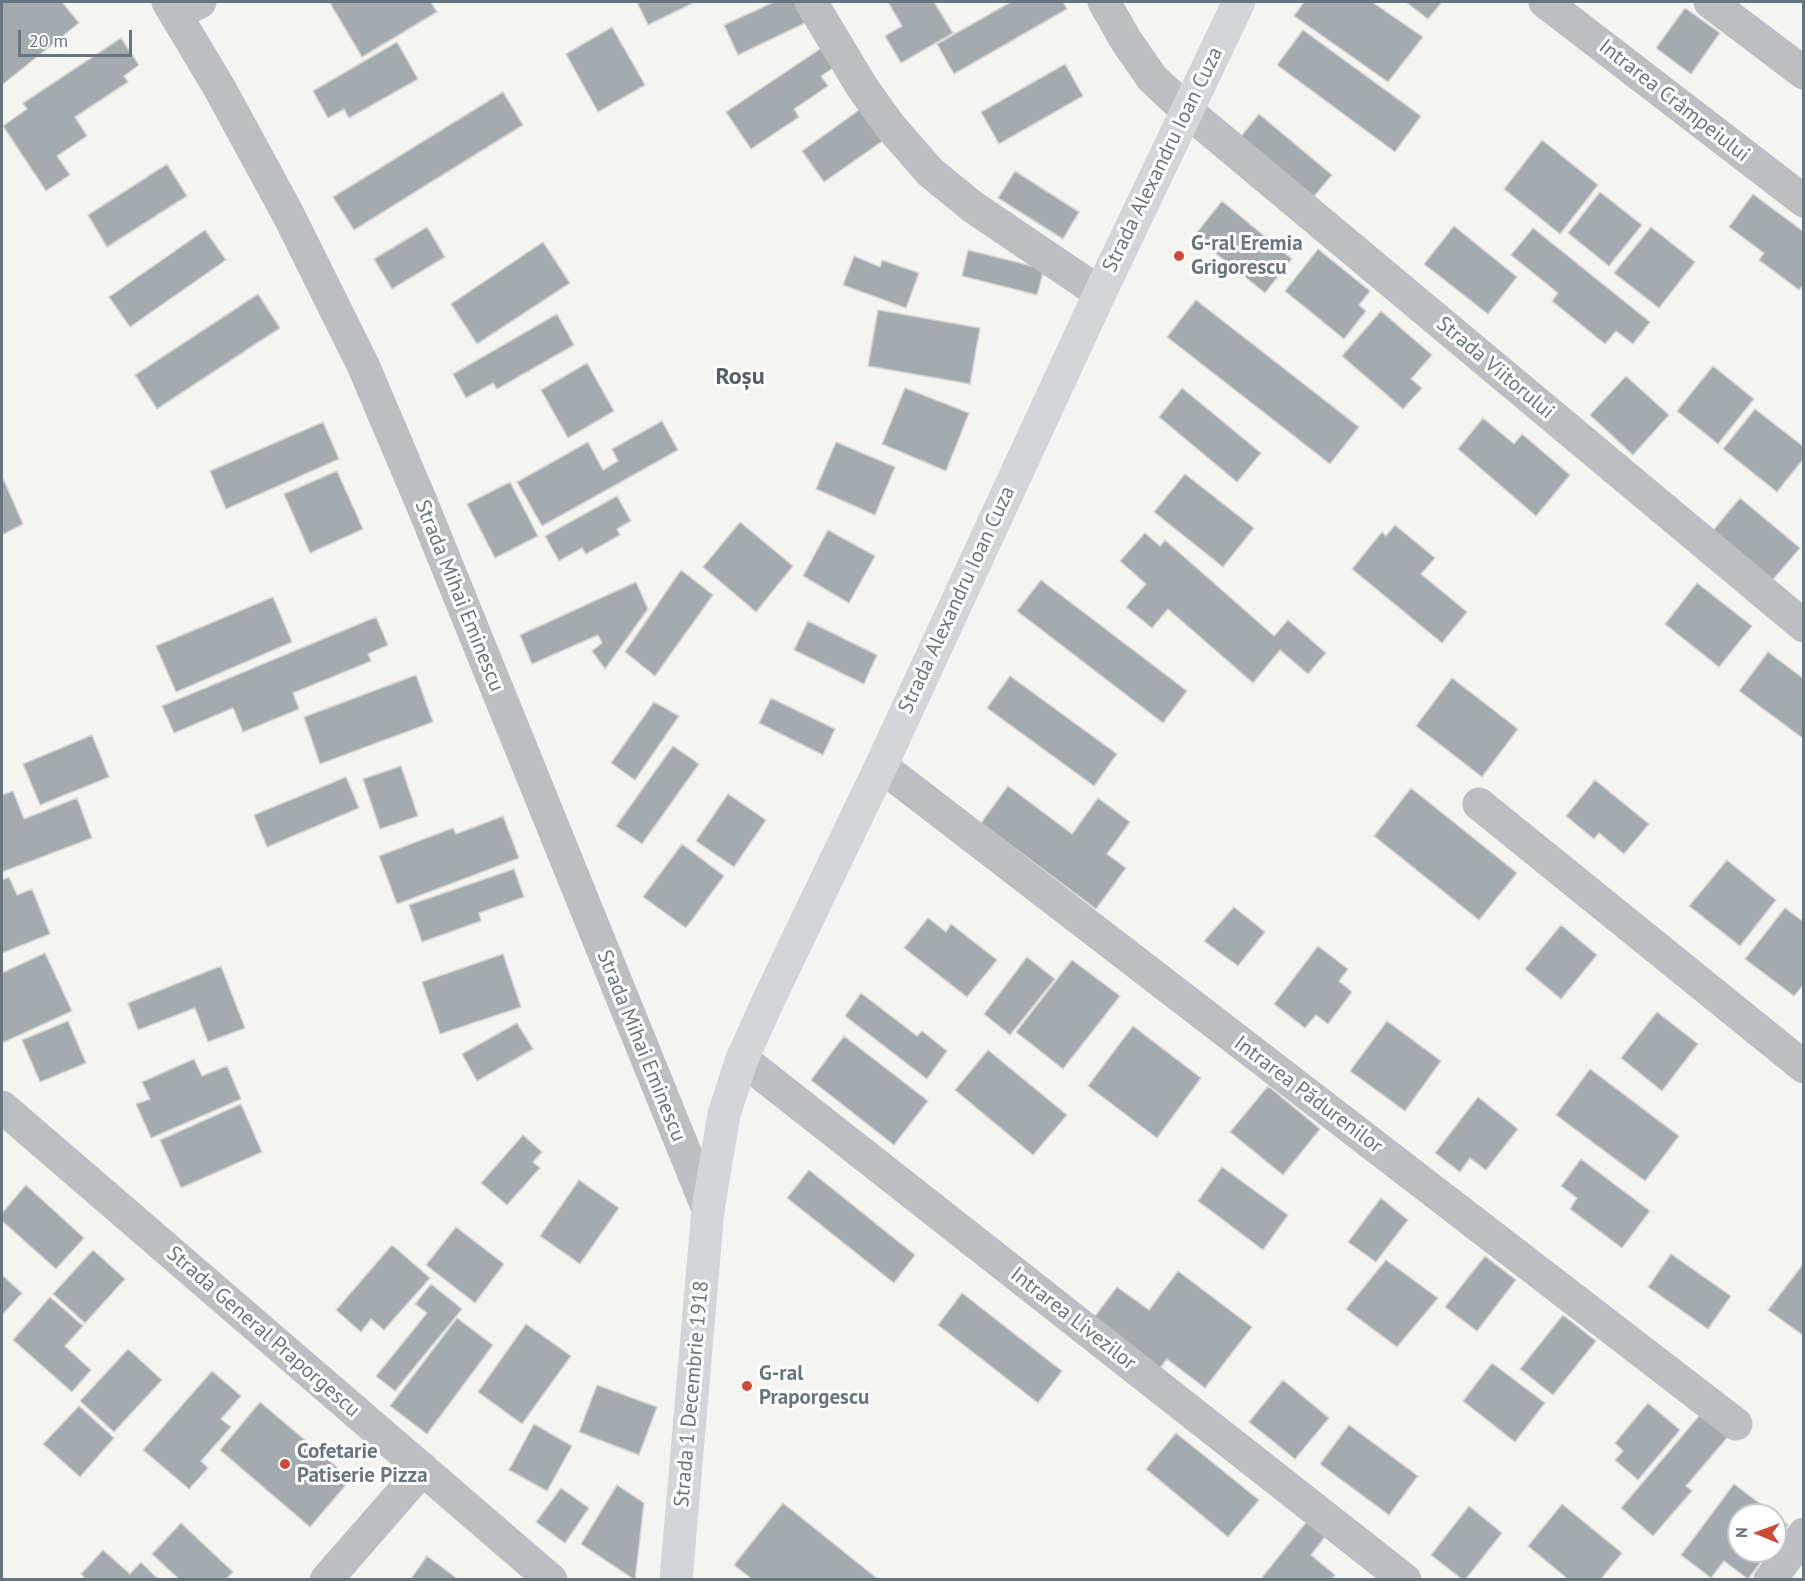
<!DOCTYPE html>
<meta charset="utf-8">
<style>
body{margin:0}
#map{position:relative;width:1805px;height:1581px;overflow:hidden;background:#f4f4f1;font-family:"PT Sans",sans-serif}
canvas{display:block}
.frame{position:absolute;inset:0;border:3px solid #67767e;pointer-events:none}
.north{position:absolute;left:1727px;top:1503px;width:60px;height:60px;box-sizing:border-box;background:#fff;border:2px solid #c2c8cb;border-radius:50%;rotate:271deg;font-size:16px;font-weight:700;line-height:24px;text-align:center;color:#67767e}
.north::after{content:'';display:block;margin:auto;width:21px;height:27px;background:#cd4a38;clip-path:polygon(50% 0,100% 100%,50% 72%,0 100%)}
.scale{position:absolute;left:18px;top:30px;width:114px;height:27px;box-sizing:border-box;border:3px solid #67767e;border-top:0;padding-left:8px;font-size:18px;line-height:21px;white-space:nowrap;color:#67767e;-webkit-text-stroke:4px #fff;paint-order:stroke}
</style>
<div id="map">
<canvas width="1805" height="1581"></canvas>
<div class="frame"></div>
<div class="north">N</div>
<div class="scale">20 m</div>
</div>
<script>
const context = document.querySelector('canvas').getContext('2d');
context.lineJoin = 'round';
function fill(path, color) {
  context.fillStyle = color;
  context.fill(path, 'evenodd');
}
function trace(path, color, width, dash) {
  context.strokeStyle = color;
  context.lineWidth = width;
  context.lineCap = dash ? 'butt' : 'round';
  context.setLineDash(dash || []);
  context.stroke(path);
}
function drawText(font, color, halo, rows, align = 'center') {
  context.font = font + ' "PT Sans",sans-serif';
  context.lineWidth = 6;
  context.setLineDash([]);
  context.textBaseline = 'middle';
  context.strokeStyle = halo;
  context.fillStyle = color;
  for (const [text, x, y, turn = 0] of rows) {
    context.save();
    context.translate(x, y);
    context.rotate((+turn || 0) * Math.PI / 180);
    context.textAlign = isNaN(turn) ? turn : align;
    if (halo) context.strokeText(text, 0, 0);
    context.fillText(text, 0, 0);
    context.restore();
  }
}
const building = new Path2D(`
 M 4,2 L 62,2 L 79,23 L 2,85 L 2,3 Z
 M 334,2 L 431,2 L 437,12 L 362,57 L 330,3 Z
 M 637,2 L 695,2 L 648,25 Z
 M 774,2 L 798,2 L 807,22 L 738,55 L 724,25 Z
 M 888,2 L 934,2 L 953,33 L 901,63 L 885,36 L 902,26 Z
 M 1011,2 L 1063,2 L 1067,9 L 954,74 L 937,44 Z
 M 1304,2 L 1372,2 L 1423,37 L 1388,82 L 1294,16 Z
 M 1406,2 L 1442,2 L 1428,19 Z
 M 1685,8 L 1720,33 L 1691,74 L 1656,48 Z
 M 612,27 L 645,85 L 598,112 L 566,54 Z
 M 1303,30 L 1421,116 L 1395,152 L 1277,65 Z
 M 121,38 L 139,65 L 124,76 L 128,82 L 75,117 L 87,136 L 57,156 L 70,175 L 46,191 L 3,126 L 27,109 L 23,103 Z
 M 397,42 L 418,79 L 349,118 L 344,109 L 328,118 L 313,91 Z
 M 823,47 L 836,66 L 821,76 L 828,86 L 794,109 L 799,117 L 751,149 L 726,112 Z
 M 1065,64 L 1083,96 L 999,144 L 981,112 Z
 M 503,92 L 523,125 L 354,230 L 333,197 Z
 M 862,108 L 884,140 L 824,182 L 802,151 Z
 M 1259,114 L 1332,175 L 1311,200 L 1238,140 Z
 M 1542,140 L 1598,185 L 1560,234 L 1504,189 Z
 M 167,164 L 187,196 L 107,247 L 88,215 Z
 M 1015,171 L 1079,212 L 1063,239 L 998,198 Z
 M 1600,192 L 1642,225 L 1609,266 L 1568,233 Z
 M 1753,194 L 1804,232 L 1804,284 L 1799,290 L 1759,260 L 1764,253 L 1729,227 Z
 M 1222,201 L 1292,259 L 1265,293 L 1194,236 Z
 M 1454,226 L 1517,277 L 1488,314 L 1424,264 Z
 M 427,227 L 445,257 L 392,289 L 374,259 Z
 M 1651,227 L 1695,262 L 1659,308 L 1614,273 Z
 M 1533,228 L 1650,322 L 1633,344 L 1616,331 L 1605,344 L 1552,301 L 1558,293 L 1511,255 Z
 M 205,230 L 226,260 L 130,327 L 109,297 Z
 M 543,242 L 570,283 L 477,344 L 451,304 Z
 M 1318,249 L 1370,291 L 1359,305 L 1366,311 L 1344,339 L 1285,291 Z
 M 968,250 L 1044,269 L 1037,295 L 962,276 Z
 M 854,256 L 880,267 L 882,260 L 919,273 L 906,308 L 843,285 Z
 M 258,294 L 280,328 L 157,409 L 135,375 Z
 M 1196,300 L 1359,427 L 1330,464 L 1167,337 Z
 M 878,310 L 980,328 L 970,384 L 868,366 Z
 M 1381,311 L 1432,355 L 1411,379 L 1422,388 L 1403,409 L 1342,356 Z
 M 557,314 L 574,345 L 497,389 L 493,383 L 466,398 L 453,374 Z
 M 587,363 L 614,411 L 568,438 L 541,390 Z
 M 1713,366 L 1754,399 L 1718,444 L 1677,411 Z
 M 1626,376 L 1669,415 L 1633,455 L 1590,415 Z
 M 905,388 L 969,413 L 946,471 L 882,444 Z
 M 1182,388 L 1261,453 L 1237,482 L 1159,417 Z
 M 1755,409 L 1804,447 L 1804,458 L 1777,492 L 1723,449 Z
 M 1483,418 L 1514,444 L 1522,434 L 1570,475 L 1536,516 L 1458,449 Z
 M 662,421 L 678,450 L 542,526 L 517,482 L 588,442 L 603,470 L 618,461 L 612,449 Z
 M 323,422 L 339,459 L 226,509 L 210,471 Z
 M 836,442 L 895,467 L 875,515 L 816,489 Z
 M 337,471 L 363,529 L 310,553 L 284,494 Z
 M 1185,474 L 1254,528 L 1223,567 L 1154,512 Z
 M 2,476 L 23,524 L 2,535 Z
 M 510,482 L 538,536 L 495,558 L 467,504 Z
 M 617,496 L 631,521 L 617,529 L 620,535 L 586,554 L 582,548 L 559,561 L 545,536 Z
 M 1740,498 L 1800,548 L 1770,583 L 1710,534 Z
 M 740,522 L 793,566 L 756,612 L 703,567 Z
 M 1395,525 L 1435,558 L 1421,574 L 1467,612 L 1442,643 L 1352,569 L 1382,532 L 1386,536 Z
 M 828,530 L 875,556 L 849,603 L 803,576 Z
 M 1145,533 L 1160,546 L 1165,540 L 1274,636 L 1288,620 L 1326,653 L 1308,674 L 1280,650 L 1253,683 L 1168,609 L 1152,628 L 1126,607 L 1146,584 L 1120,561 Z
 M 681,570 L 713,595 L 655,676 L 625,652 Z
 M 1041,580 L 1187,691 L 1163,723 L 1017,611 Z
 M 636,582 L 648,609 L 605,669 L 592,651 L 602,643 L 598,635 L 532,664 L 520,635 Z
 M 1697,583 L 1752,626 L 1719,667 L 1665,624 Z
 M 273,597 L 292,642 L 176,692 L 156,646 Z
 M 376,617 L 388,645 L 368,654 L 371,661 L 293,693 L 299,709 L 243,732 L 233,708 L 174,733 L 162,706 Z
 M 808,621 L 877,655 L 864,684 L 794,650 Z
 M 1768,652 L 1804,679 L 1804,739 L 1739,691 Z
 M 416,675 L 433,722 L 320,764 L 304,717 Z
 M 1010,676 L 1117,754 L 1094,786 L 987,708 Z
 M 1452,678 L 1518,729 L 1482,777 L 1416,726 Z
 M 771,698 L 835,729 L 823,755 L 759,723 Z
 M 654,702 L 679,716 L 635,780 L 611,763 Z
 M 92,735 L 109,777 L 40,805 L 23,764 Z
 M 673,746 L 699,764 L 642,844 L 616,826 Z
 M 401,766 L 418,816 L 380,829 L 363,779 Z
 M 346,777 L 359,808 L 267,847 L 254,815 Z
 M 1595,780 L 1649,824 L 1624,854 L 1599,833 L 1594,839 L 1566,816 Z
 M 1008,786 L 1072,834 L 1098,798 L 1130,822 L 1107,854 L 1126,868 L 1096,909 L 981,823 Z
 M 1411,788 L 1517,873 L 1479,920 L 1374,836 Z
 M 13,791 L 24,819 L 77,798 L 92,838 L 2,872 L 2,795 Z
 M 728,794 L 766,820 L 734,867 L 696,841 Z
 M 503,816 L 519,858 L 397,904 L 379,856 L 453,828 L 456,834 Z
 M 682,844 L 724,876 L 686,928 L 643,897 Z
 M 1727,860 L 1776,900 L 1740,946 L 1689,906 Z
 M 514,869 L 524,897 L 479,913 L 481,921 L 422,942 L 409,905 Z
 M 9,877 L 17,895 L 32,889 L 50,934 L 2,953 L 2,880 Z
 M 1234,907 L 1265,932 L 1238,966 L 1204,941 Z
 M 1785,908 L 1804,922 L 1804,984 L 1794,996 L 1745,959 Z
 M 928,918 L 946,932 L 951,924 L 997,960 L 967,997 L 904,948 Z
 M 1561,925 L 1597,955 L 1561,999 L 1525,969 Z
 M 1318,946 L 1348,969 L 1339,981 L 1352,992 L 1328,1024 L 1316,1015 L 1305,1028 L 1274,1004 Z
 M 45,953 L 72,1011 L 2,1043 L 2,973 Z
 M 503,954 L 521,1007 L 440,1034 L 422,982 Z
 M 1027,957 L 1055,979 L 1010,1035 L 984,1014 Z
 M 1072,960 L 1120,996 L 1063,1069 L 1016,1032 Z
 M 221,966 L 245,1028 L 208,1042 L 195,1008 L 138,1030 L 128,1003 Z
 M 861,993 L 917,1036 L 922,1031 L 947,1051 L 927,1079 L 845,1016 Z
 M 1657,1012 L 1698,1044 L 1662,1091 L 1621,1058 Z
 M 68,1021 L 86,1063 L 40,1082 L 22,1040 Z
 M 1387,1021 L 1441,1061 L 1405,1111 L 1350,1071 Z
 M 517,1023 L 533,1049 L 477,1081 L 462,1054 Z
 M 1133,1026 L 1201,1078 L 1157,1138 L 1088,1086 Z
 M 844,1036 L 928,1101 L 894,1145 L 811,1080 Z
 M 988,1050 L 1067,1115 L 1033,1155 L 955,1090 Z
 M 194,1059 L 202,1076 L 227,1066 L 241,1099 L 151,1138 L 136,1104 L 150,1099 L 142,1082 Z
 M 1590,1069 L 1679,1136 L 1645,1181 L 1556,1115 Z
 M 1268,1086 L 1320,1129 L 1283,1175 L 1230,1132 Z
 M 1478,1097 L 1518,1129 L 1486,1170 L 1470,1158 L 1460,1172 L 1435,1153 Z
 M 241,1104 L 262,1152 L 181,1188 L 160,1140 Z
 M 523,1135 L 542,1152 L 533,1162 L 540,1168 L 507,1205 L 481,1183 Z
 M 1581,1159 L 1650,1211 L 1622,1248 L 1570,1209 L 1577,1198 L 1561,1186 Z
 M 1222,1167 L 1288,1215 L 1263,1250 L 1198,1201 Z
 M 809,1170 L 915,1255 L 894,1283 L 787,1198 Z
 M 579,1180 L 619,1208 L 580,1264 L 540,1236 Z
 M 26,1185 L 84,1238 L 56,1269 L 2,1221 L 2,1213 Z
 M 1381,1198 L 1408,1220 L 1376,1262 L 1348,1242 Z
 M 456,1227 L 504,1264 L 475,1303 L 426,1265 Z
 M 392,1245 L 430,1278 L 384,1330 L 371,1319 L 361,1332 L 336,1310 Z
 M 93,1250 L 125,1279 L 85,1323 L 53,1294 Z
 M 1671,1254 L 1731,1296 L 1708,1329 L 1648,1287 Z
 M 1485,1256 L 1516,1280 L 1477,1331 L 1445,1307 Z
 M 1386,1260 L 1438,1298 L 1397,1347 L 1346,1309 Z
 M 1804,1263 L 1804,1336 L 1768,1310 Z
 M 1178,1271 L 1252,1327 L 1205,1388 L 1167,1359 L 1156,1374 L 1089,1324 L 1117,1287 L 1149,1310 Z
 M 2,1275 L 22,1293 L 2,1315 Z
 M 431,1284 L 462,1309 L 395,1391 L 376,1376 L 427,1313 L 415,1304 Z
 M 962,1293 L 1062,1371 L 1038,1403 L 938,1325 Z
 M 50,1297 L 83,1326 L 65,1346 L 91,1370 L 72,1392 L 13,1340 Z
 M 1563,1315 L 1596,1341 L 1553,1395 L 1520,1369 Z
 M 457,1318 L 493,1345 L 427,1434 L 390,1406 Z
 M 526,1324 L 571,1356 L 522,1424 L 478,1392 Z
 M 128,1349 L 162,1380 L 114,1432 L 80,1401 Z
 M 1492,1363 L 1545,1403 L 1515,1442 L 1463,1401 Z
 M 212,1371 L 241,1396 L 221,1419 L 231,1427 L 201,1461 L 208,1468 L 189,1489 L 143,1450 Z
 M 1283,1380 L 1329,1418 L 1295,1459 L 1249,1422 Z
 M 597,1385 L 657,1407 L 639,1455 L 579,1432 Z
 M 260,1402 L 351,1479 L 310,1527 L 220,1450 Z
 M 1648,1403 L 1680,1430 L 1638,1480 L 1615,1460 L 1623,1451 L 1615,1443 Z
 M 79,1406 L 114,1438 L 80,1477 L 43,1444 Z
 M 1705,1409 L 1732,1432 L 1686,1486 L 1692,1491 L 1653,1536 L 1621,1508 Z
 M 534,1424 L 572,1446 L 547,1491 L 509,1470 Z
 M 1349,1425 L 1418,1476 L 1389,1515 L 1320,1464 Z
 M 1176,1433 L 1259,1500 L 1228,1537 L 1146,1469 Z
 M 1734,1484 L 1775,1515 L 1739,1515 L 1739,1551 L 1769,1551 L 1748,1579 L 1724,1561 L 1711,1578 L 1681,1555 Z
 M 617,1485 L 644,1503 L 635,1580 L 581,1544 Z
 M 561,1488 L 589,1508 L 565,1543 L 536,1522 Z
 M 783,1503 L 879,1580 L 753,1580 L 734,1565 Z
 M 1562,1504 L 1622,1553 L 1600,1580 L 1569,1580 L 1528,1546 Z
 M 1469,1506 L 1502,1533 L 1465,1580 L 1463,1580 L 1431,1555 Z
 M 1775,1515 L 1788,1525 L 1775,1543 Z
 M 1308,1520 L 1327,1534 L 1311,1555 L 1335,1575 L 1331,1580 L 1260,1580 Z
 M 181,1523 L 233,1572 L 225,1580 L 180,1580 L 152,1554 Z
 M 103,1550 L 130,1574 L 141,1562 L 159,1580 L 86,1580 L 81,1574 Z
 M 427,1556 L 459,1580 L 410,1580 Z`);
fill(building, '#a3abaf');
trace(building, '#d5d5d4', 1.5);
trace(new Path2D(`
 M 168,2 L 220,89 L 288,214 L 363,365 L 422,504 L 708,1209
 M 811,2 L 862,87 L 890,126 L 930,172 L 973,207 L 1100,293
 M 1104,2 L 1127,42 L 1152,78 L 1187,111 L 1804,626
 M 1545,2 L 1804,201
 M 1710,2 L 1804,73
 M 176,14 L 200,2
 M 881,766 L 1736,1424
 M 1479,804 L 1804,1067
 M 742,1059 L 1405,1580
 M 2,1107 L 551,1580
 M 326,1580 L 423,1469
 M 1770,1580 L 1804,1534`), '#bbbfc2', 33);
trace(new Path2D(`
 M 676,1580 L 708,1209 L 724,1114 L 742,1059 L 769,999 L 881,766 L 1100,293 L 1239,2`), '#d2d6d9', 33);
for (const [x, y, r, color] of [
 [1179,256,6,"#cd4a38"],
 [747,1386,6,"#cd4a38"],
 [285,1464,6,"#cd4a38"]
]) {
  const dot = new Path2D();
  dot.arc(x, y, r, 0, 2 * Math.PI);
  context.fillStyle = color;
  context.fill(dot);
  trace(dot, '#fff', 2);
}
drawText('21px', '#67767e', '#fff', [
 ["Intrarea Crâmpeiului",1674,101,38],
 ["Strada Alexandru Ioan Cuza",1163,160,-64],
 ["Strada Viitorului",1495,368,40],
 ["Strada Mihai Eminescu",459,596,68],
 ["Strada Alexandru Ioan Cuza",957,600,-65],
 ["Strada Mihai Eminescu",641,1046,68],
 ["Intrarea Pădurenilor",1308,1095,37],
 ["Intrarea Livezilor",1073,1319,38],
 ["Strada General Praporgescu",263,1332,41],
 ["Strada 1 Decembrie 1918",692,1394,-85]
]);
drawText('bold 21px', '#67767e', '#fff', [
 ["G-ral Eremia",1191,244],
 ["Grigorescu",1191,268],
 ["G-ral",759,1374],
 ["Praporgescu",759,1398],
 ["Cofetarie",297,1452],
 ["Patiserie Pizza",297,1476]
], 'left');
drawText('bold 24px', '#545f64', '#fff', [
 ["Roșu",740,377]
]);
</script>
